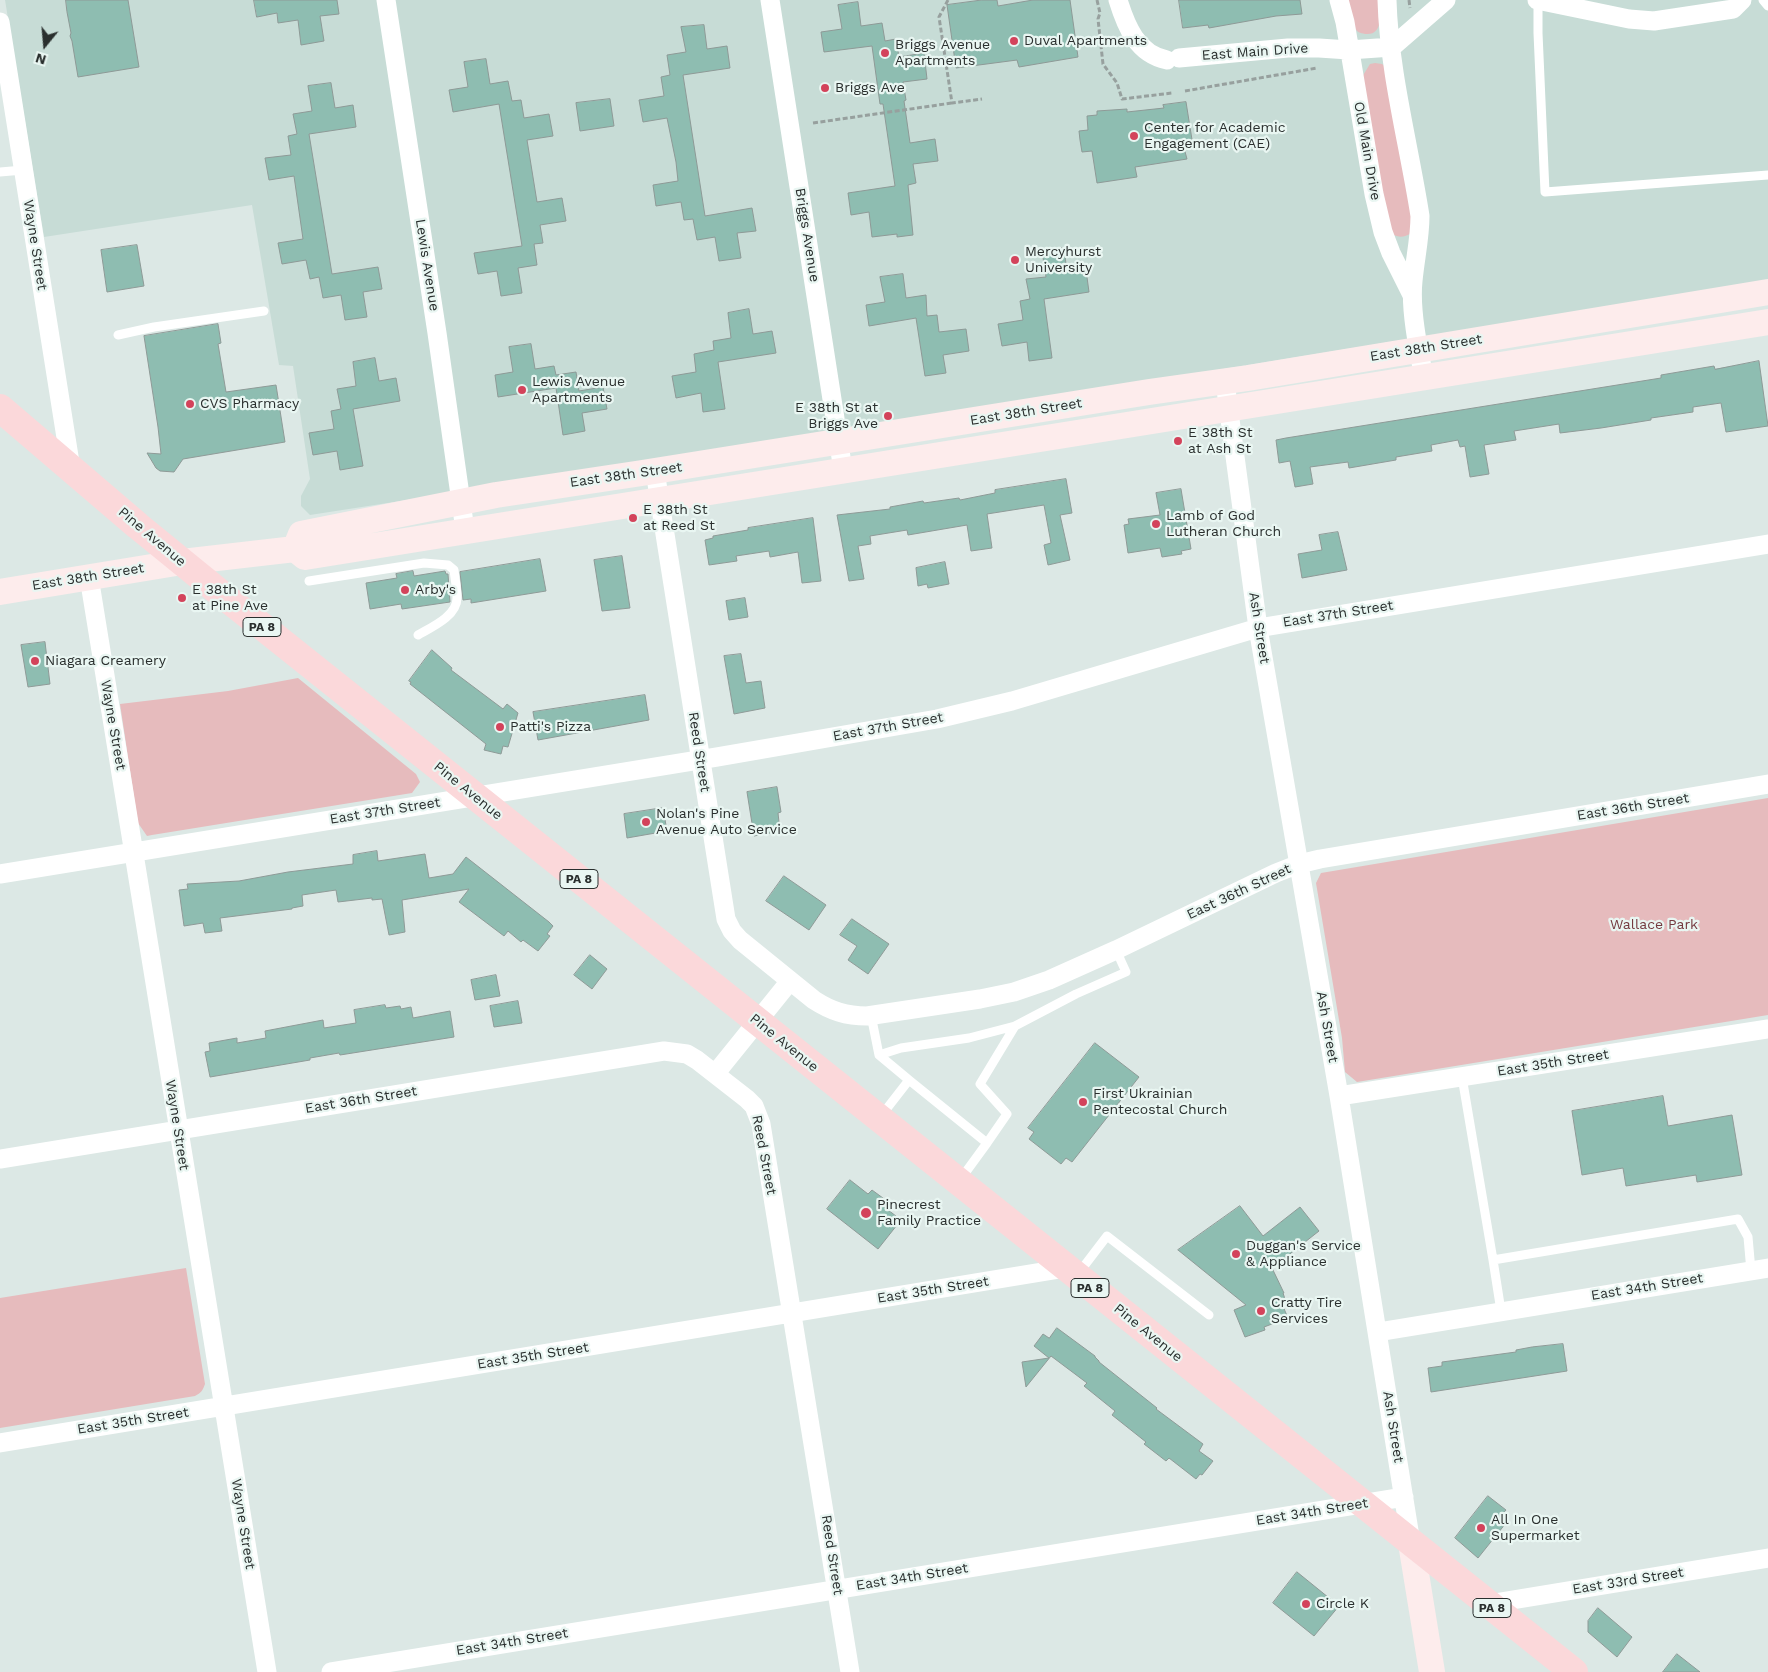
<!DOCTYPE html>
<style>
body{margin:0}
#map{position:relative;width:1768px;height:1672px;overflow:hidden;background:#dce8e5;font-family:"Work Sans",sans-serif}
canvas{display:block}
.north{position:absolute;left:20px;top:20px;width:50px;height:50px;-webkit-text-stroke:4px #e9f6f2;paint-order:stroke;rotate:197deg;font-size:14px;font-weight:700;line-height:20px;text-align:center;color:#2a2f2e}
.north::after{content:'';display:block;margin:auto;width:18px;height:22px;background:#2a2f2e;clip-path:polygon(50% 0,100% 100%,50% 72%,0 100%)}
</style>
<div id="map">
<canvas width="1768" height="1672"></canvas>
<div class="north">N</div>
</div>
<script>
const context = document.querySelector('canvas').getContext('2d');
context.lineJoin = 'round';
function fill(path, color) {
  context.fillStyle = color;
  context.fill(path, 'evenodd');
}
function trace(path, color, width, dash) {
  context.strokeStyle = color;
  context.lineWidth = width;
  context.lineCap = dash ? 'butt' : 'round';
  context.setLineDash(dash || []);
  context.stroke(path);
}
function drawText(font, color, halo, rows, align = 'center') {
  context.font = font + ' "Work Sans",sans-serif';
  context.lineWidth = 4.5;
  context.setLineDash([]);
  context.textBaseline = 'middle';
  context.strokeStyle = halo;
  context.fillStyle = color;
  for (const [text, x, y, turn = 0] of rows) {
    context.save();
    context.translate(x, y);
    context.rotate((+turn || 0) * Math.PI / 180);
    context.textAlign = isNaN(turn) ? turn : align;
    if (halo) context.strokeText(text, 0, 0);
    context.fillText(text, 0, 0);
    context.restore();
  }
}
fill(new Path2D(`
 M 5,0 L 1768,0 L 1768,281 L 530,481 L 310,515 L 301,506 L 301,496 L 310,479 L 293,366 L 279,365 L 252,205 L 44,237 Z`), '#c7dcd6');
fill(new Path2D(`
 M 1348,0 L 1380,0 C 1380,13 1384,36 1365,34 C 1360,33 1357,32 1355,28 C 1351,20 1350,8 1348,0 Z
 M 1375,63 L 1382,64 L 1388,69 L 1415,217 L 1412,233 C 1403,238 1397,238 1389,232 L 1362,77 L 1370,64 Z
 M 298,678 L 416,774 L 420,782 L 412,793 L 152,835 L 147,836 L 138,823 L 120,704 L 228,691 Z
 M 1768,798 L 1768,1015 L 1357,1082 L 1345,1072 L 1342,1038 L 1316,883 L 1321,873 Z
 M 186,1268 L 205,1384 C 203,1390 201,1393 195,1396 L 0,1428 L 0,1298 Z`), '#e6bbbd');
const building = new Path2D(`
 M 66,0 L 128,0 L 139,67 L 78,77 L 72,41 L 70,36 L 71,33 L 67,12 Z
 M 254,0 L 337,0 L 339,14 L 320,16 L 324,41 L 301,45 L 298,20 L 278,23 L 277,13 L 257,17 Z
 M 982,0 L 997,0 L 998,6 L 1033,0 L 1070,0 L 1078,57 L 1019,67 L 1017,60 L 956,68 L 947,5 Z
 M 1179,0 L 1300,0 L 1302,14 L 1276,16 L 1209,28 L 1208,25 L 1183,28 Z
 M 858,2 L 861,26 L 882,23 L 885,41 L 896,39 L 899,57 L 924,53 L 927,79 L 903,82 L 906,100 L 904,101 L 910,143 L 935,139 L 938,161 L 913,164 L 916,183 L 908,185 L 913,235 L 897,237 L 897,234 L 872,237 L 869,212 L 851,215 L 848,193 L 895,186 L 883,104 L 880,104 L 872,46 L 824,52 L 821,32 L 842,29 L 838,5 Z
 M 704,25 L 707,49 L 727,46 L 730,68 L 683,75 L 705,216 L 752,208 L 756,231 L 737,233 L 741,258 L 719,261 L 715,237 L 697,240 L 693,219 L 684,220 L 681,202 L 656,206 L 653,185 L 678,181 L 676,162 L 667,118 L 643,122 L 639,100 L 664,96 L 661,77 L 670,75 L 667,55 L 686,52 L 681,27 Z
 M 486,59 L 490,84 L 508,81 L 512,101 L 521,100 L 524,118 L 549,114 L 553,136 L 527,140 L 537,202 L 562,198 L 566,221 L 540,225 L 543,243 L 534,244 L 537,265 L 518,268 L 522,293 L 501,296 L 497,271 L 478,274 L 474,253 L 522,246 L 499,104 L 453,112 L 449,90 L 468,87 L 464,62 Z
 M 331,83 L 335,108 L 353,105 L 356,127 L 309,134 L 332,274 L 378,267 L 382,289 L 363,292 L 367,317 L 345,320 L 341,295 L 323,298 L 319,277 L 310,279 L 306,260 L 282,264 L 278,243 L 303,239 L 294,176 L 269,180 L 265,158 L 291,155 L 288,136 L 297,134 L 293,114 L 312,111 L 308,86 Z
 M 610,99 L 614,126 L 580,131 L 576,103 Z
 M 1186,102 L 1193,146 L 1184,148 L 1187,159 L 1135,167 L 1137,177 L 1097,183 L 1092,151 L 1082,152 L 1080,140 L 1079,131 L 1088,130 L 1087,116 L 1097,115 L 1097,111 L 1127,109 L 1127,112 L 1164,108 L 1163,105 Z
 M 137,245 L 144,286 L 107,292 L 101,250 Z
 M 1064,248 L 1067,272 L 1086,270 L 1089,292 L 1044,299 L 1052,358 L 1029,361 L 1027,342 L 1002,346 L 998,324 L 1023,320 L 1020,301 L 1030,299 L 1026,279 L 1046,277 L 1042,251 Z
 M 903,274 L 906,298 L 926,295 L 927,316 L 937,315 L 939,332 L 966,329 L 969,351 L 943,355 L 946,373 L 925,376 L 916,318 L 869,326 L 866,305 L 885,302 L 880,277 Z
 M 749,309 L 753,334 L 772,331 L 776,353 L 718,362 L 725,409 L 703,412 L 701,393 L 676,398 L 672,376 L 696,372 L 694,354 L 714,350 L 713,341 L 731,338 L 728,313 Z
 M 218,324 L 221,343 L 218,344 L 226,392 L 276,385 L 285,442 L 183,459 L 174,472 L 160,471 L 156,468 L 147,453 L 161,454 L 158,427 L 144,336 Z
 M 531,344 L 535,369 L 554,366 L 556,375 L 576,372 L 579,391 L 603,387 L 607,409 L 582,413 L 585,431 L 563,435 L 556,388 L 498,397 L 495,375 L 513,372 L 509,347 Z
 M 375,358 L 379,381 L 396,378 L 400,401 L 353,409 L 363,466 L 340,470 L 337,451 L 313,455 L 309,433 L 334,429 L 331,411 L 341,409 L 337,389 L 356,386 L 353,362 Z
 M 1759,361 L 1768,426 L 1726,432 L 1721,403 L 1693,407 L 1693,412 L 1651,418 L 1651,420 L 1601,428 L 1560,433 L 1559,424 L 1514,431 L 1516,440 L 1484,445 L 1489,474 L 1470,477 L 1465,446 L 1460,447 L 1458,440 L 1431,445 L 1432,451 L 1396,457 L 1396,460 L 1349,468 L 1348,462 L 1310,467 L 1313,484 L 1295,487 L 1290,461 L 1279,463 L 1276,440 L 1286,438 L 1661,378 L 1661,375 L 1714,366 L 1715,369 Z
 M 1066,479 L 1072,513 L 1060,515 L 1070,560 L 1048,565 L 1044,545 L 1051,543 L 1044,505 L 987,514 L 992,548 L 971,551 L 967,525 L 908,535 L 907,530 L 870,536 L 871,544 L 858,546 L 864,579 L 849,581 L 837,515 L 890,509 L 890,507 L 923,501 L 924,503 L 959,498 L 960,500 L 995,493 L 995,490 Z
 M 1181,489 L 1191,549 L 1181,551 L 1182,554 L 1162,557 L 1160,548 L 1128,553 L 1124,525 L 1129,524 L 1128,519 L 1160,515 L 1156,493 Z
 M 813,518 L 821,581 L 802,583 L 798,552 L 770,557 L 769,551 L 736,556 L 737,561 L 709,565 L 705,540 L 713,538 L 713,536 L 748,530 L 748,528 Z
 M 1338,532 L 1347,570 L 1302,578 L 1298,554 L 1322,550 L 1319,535 Z
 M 622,556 L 630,608 L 602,611 L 594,560 Z
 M 540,559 L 546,591 L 471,603 L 471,599 L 463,600 L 460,572 Z
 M 945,562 L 949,584 L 928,588 L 927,584 L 918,586 L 916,568 Z
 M 413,571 L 414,576 L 445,571 L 446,574 L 448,574 L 450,602 L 402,609 L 401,604 L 370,609 L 366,583 L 397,578 L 396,574 Z
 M 745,598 L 748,617 L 729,620 L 726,601 Z
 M 45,642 L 50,684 L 28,687 L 21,645 Z
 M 432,650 L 452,668 L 451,670 L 503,709 L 507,704 L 518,713 L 508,747 L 503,746 L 501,754 L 484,750 L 486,744 L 410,684 L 411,682 L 409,681 Z
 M 741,654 L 746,683 L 761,681 L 765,708 L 734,714 L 724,656 Z
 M 645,695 L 649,720 L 538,740 L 533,712 Z
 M 777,787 L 781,812 L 778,813 L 780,831 L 754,836 L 747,792 Z
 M 663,808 L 667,831 L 627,838 L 624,814 Z
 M 377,851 L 378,861 L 425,854 L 429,878 L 453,874 L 466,857 L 549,922 L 553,926 L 547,934 L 550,936 L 538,951 L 523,940 L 521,942 L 508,931 L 504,936 L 459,902 L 469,889 L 402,900 L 405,932 L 389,935 L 382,899 L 372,900 L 372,898 L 338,902 L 336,890 L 302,895 L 303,906 L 292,908 L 292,909 L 220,918 L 222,931 L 205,933 L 203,923 L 184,926 L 179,890 L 188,889 L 187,884 L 239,881 L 288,872 L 353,864 L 353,855 Z
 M 784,876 L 826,905 L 809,930 L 766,901 Z
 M 852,919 L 889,944 L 868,974 L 848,960 L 857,946 L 840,935 Z
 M 590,955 L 607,969 L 592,989 L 574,975 Z
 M 496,975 L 500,996 L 475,1000 L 471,980 Z
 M 518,1001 L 522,1023 L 494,1027 L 490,1006 Z
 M 385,1005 L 386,1008 L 400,1006 L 401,1009 L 411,1007 L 413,1018 L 450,1011 L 454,1037 L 340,1055 L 339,1053 L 310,1058 L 310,1060 L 210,1077 L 205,1052 L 210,1051 L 209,1043 L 237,1038 L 237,1043 L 266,1038 L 265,1031 L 323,1020 L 324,1028 L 356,1023 L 354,1010 Z
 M 1095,1043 L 1139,1077 L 1072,1162 L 1066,1158 L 1061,1164 L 1029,1139 L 1034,1132 L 1028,1128 Z
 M 1663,1096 L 1668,1126 L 1732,1115 L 1742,1175 L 1697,1182 L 1696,1175 L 1626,1186 L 1623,1168 L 1582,1175 L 1572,1111 Z
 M 850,1180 L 868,1194 L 872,1190 L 887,1201 L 883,1206 L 901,1220 L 878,1249 L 827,1209 Z
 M 1240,1206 L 1263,1236 L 1300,1207 L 1319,1231 L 1272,1268 L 1284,1293 L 1283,1293 L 1286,1302 L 1282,1304 L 1288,1318 L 1264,1327 L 1265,1330 L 1245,1337 L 1234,1310 L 1246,1305 L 1178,1250 Z
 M 1057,1328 L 1095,1356 L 1095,1357 L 1099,1361 L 1099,1362 L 1157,1408 L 1156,1409 L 1203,1444 L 1199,1451 L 1213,1461 L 1202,1475 L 1200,1474 L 1196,1479 L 1169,1458 L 1166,1461 L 1144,1444 L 1146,1442 L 1112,1415 L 1115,1411 L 1084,1386 L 1087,1383 L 1051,1356 L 1026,1387 L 1022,1362 L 1049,1358 L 1034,1346 L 1043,1334 L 1049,1338 Z
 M 1563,1344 L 1567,1371 L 1431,1392 L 1428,1368 L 1442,1366 L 1442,1362 L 1516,1352 L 1516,1350 L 1532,1347 Z
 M 1488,1496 L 1506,1510 L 1499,1518 L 1506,1523 L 1478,1558 L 1455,1538 Z
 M 1297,1572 L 1339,1606 L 1314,1636 L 1273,1603 Z
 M 1598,1608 L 1632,1637 L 1617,1657 L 1588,1632 L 1588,1621 Z
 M 1677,1654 L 1700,1672 L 1663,1672 Z`);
fill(building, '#8ebdb1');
trace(building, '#8e9a97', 1);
trace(new Path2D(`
 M 948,0 L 939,17 L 952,103 L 982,99
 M 1097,0 L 1100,13 L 1098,19 L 1103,64 L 1117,83 L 1122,99 L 1172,93
 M 1409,0 L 1410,8
 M 1185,91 L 1317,68
 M 813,123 L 952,103`), '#97a09e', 3, [5, 2.5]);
trace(new Path2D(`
 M 1538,0 L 1538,33 L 1545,192 L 1768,175
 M 1763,0 L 1768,6
 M 0,172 L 23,170
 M 118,335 L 154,327 L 264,311
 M 309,581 L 424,563 L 448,565 L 454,570 C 455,579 457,589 457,598 C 457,616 432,627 418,635
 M 871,1015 L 879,1055 L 909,1080
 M 879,1055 L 901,1048 L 969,1038 L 1015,1026 L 1076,994 L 1126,972 L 1116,950
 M 1462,1077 L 1493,1260
 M 881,1116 L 909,1080 L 987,1143 L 960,1180
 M 987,1143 L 1007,1114 L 980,1084 L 1015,1026
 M 1078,1274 L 1107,1236 L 1209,1315
 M 1501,1311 L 1493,1260 L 1738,1219 L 1748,1237 L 1751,1271`), '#fff', 9);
trace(new Path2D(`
 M 386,0 L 437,333 L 465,530
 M 770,0 L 843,470
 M 1118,0 C 1126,26 1137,54 1167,60
 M 1339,0 L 1345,22 L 1374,194 L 1383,232 L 1391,253 L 1412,295
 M 1387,0 C 1389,72 1409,145 1420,216 C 1420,238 1415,259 1413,281 C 1410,309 1418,348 1424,377
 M 1537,0 L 1629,19 L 1654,21 L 1733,9 L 1742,0
 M 0,22 L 71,469
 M 1179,58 L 1288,48 L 1319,48 L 1349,50 L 1392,47 L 1446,0
 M 1225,382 L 1258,628 L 1339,1096 L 1411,1543
 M 655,471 L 726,919 L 732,931 L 740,940 L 814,1000 C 831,1011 846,1016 867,1016 L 980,999 L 1014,992 L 1049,980 L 1116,950 L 1276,873 L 1299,864 L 1320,859 L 1768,784
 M 89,577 L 267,1672
 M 0,874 L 717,757 L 937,719 L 1012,701 L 1258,628 L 1768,544
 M 715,1074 L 790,981
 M 1339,1096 L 1768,1029
 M 0,1159 L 664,1051 L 687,1054 L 697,1060 L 747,1099 L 754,1106 L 761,1124 L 850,1672
 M 1378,1332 L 1768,1268
 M 0,1443 L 1066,1268
 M 1488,1604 L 1768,1558
 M 331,1672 L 1404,1497`), '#fff', 19);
trace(new Path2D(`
 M 295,549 L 301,534 L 496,495 L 642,473 L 1149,392 L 1248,378 L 1768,292
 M 0,592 L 182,562 L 295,549 L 305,557 L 1768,322
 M 1411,1543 L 1432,1672`), '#fdecec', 26);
trace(new Path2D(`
 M 0,408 L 138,526 L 219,592 L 1574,1672`), '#fbd8da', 28);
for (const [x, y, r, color] of [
 [1014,41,5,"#d3435b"],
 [885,53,5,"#d3435b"],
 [825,88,5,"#d3435b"],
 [1134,136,5,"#d3435b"],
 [1015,260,5,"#d3435b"],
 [522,390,5,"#d3435b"],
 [190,404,5,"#d3435b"],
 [888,416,5,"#d3435b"],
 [1178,441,5,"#d3435b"],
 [633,518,5,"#d3435b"],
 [1156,524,5,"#d3435b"],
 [405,590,5,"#d3435b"],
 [182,598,5,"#d3435b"],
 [35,661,5,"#d3435b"],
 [500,727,5,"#d3435b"],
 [646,822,5,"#d3435b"],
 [1083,1102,5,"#d3435b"],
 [866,1213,6,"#d3435b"],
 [1236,1254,5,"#d3435b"],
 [1261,1311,5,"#d3435b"],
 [1481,1528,5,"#d3435b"],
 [1306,1604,5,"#d3435b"]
]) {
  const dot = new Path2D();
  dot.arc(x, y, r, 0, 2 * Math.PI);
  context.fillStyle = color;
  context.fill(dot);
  trace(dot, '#e9f6f2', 2);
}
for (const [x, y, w] of [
 [262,627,38],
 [579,879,38],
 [1090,1288,38],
 [1492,1608,38]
]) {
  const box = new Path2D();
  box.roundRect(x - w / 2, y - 9.5, w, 19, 4);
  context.fillStyle = '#e9f6f2';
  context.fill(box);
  trace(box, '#2a2f2e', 1);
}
drawText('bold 12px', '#2a2f2e', null, [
 ["PA 8",262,627],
 ["PA 8",579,879],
 ["PA 8",1090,1288],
 ["PA 8",1492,1608]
]);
drawText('14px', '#2a2f2e', '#e9f6f2', [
 ["Duval Apartments",1024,41],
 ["Briggs Avenue",895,45],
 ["Apartments",895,61],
 ["Briggs Ave",835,88],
 ["Center for Academic",1144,128],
 ["Engagement (CAE)",1144,144],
 ["Mercyhurst",1025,252],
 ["University",1025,268],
 ["Lewis Avenue",532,382],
 ["Apartments",532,398],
 ["CVS Pharmacy",200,404],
 ["E 38th St at",878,408,"right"],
 ["Briggs Ave",878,424,"right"],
 ["E 38th St",1188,433],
 ["at Ash St",1188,449],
 ["E 38th St",643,510],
 ["at Reed St",643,526],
 ["Lamb of God",1166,516],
 ["Lutheran Church",1166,532],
 ["E 38th St",192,590],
 ["at Pine Ave",192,606],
 ["Arby's",415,590],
 ["Niagara Creamery",45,661],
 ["Patti's Pizza",510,727],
 ["Nolan's Pine",656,814],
 ["Avenue Auto Service",656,830],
 ["First Ukrainian",1093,1094],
 ["Pentecostal Church",1093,1110],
 ["Pinecrest",877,1205],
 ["Family Practice",877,1221],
 ["Duggan's Service",1246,1246],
 ["& Appliance",1246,1262],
 ["Cratty Tire",1271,1303],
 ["Services",1271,1319],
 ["All In One",1491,1520],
 ["Supermarket",1491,1536],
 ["Circle K",1316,1604]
], 'left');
drawText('14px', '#2a2f2e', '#e9f6f2', [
 ["East Main Drive",1255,52,-4],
 ["Old Main Drive",1367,151,80],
 ["Briggs Avenue",807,235,81],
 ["Wayne Street",35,245,81],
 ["Lewis Avenue",427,265,81],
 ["East 38th Street",1426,348,-9],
 ["East 38th Street",1026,412,-9],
 ["East 38th Street",626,475,-8],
 ["Pine Avenue",152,537,40],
 ["East 38th Street",88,577,-9],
 ["East 37th Street",1338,614,-9],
 ["Ash Street",1259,628,81],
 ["Wayne Street",113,725,80],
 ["East 37th Street",888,727,-10],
 ["Reed Street",699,752,81],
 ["Pine Avenue",468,791,39],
 ["East 36th Street",1633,807,-9],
 ["East 37th Street",385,811,-9],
 ["East 36th Street",1239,892,-25],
 ["Ash Street",1327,1027,80],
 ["Pine Avenue",784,1043,39],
 ["East 35th Street",1553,1063,-9],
 ["East 36th Street",361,1100,-9],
 ["Wayne Street",177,1125,81],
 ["Reed Street",764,1155,79],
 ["East 34th Street",1647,1287,-9],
 ["East 35th Street",933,1290,-9],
 ["Pine Avenue",1148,1333,39],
 ["East 35th Street",533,1356,-9],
 ["East 35th Street",133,1421,-9],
 ["Ash Street",1393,1427,81],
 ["East 34th Street",1312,1512,-9],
 ["Wayne Street",243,1524,81],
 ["Reed Street",832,1555,81],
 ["East 34th Street",912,1577,-9],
 ["East 33rd Street",1628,1581,-9],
 ["East 34th Street",512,1642,-9]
]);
drawText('14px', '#74393f', '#e9f6f2', [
 ["Wallace Park",1654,925]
]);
</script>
